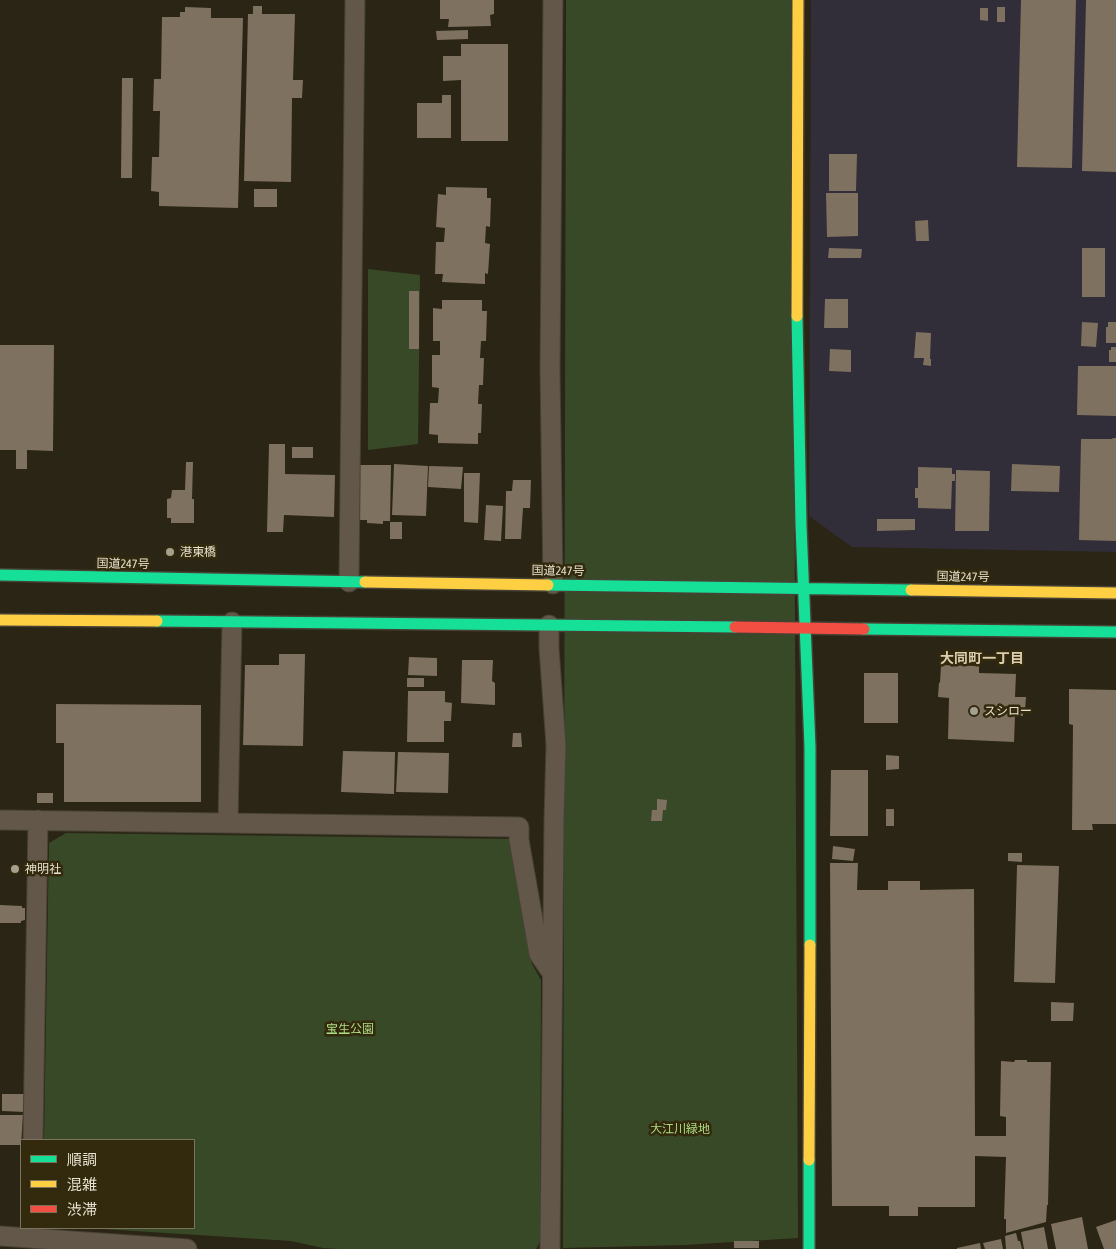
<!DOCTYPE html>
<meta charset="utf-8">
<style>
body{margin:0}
#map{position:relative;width:1116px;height:1249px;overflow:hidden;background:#2b2515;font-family:"Asap Condensed","Noto Sans JP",sans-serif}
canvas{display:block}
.legend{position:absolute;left:20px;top:1139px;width:175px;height:90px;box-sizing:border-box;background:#33290d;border:1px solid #7b735b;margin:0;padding:6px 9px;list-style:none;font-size:15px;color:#e7e1d1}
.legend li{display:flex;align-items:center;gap:10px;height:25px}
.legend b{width:25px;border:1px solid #7b735b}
</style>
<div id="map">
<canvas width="1116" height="1249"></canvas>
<ul class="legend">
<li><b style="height:6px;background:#16e098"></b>順調</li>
<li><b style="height:6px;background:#ffcf43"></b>混雑</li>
<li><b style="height:6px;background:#f24e42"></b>渋滞</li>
</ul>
</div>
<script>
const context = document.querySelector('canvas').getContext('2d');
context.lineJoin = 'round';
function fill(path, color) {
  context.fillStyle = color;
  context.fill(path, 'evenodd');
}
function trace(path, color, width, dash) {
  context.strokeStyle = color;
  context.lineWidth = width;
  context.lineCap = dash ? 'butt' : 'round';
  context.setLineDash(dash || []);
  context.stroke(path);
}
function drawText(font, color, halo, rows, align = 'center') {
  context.font = font + ' "Asap Condensed","Noto Sans JP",sans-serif';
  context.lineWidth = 5;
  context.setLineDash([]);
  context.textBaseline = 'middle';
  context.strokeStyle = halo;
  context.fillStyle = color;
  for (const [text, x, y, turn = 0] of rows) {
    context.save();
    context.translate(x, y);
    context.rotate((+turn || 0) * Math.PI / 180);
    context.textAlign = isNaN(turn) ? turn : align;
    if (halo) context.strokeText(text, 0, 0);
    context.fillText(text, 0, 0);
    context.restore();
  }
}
fill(new Path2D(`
 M 811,0 L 1116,0 L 1116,552 L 852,547 L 809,516 Z`), '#312d39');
fill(new Path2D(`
 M 566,0 L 792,0 L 798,1238 L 685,1245 L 563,1248 Z
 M 368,269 L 420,275 L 418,444 L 368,450 Z
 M 66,833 L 513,839 L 532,964 L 541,980 L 540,1242 L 536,1249 L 339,1249 L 323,1248 L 291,1241 L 88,1228 L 194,1228 L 194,1140 L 44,1140 L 49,843 Z`), '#384927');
fill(new Path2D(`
 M 440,0 L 494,0 L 494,14 L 490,15 L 491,26 L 448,27 L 449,19 L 440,19 Z
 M 1021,0 L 1076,0 L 1072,168 L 1017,167 Z
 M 1086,0 L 1116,0 L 1116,172 L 1082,171 Z
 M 253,6 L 262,6 L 262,14 L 295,14 L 293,80 L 303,80 L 302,98 L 292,98 L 291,182 L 244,181 L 248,14 L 253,14 Z
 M 185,7 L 211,8 L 211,18 L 243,18 L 238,208 L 159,206 L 159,192 L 151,191 L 152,157 L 159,157 L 160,111 L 153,111 L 154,79 L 161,79 L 162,17 L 180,17 L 180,12 L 185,12 Z
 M 997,7 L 1005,7 L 1005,22 L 997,22 Z
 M 980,8 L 988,8 L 988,21 L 980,20 Z
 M 468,30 L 468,39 L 437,40 L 436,31 Z
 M 461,44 L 508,44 L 508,141 L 461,141 L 461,80 L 443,81 L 443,56 L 461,56 Z
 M 122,78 L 133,78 L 132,178 L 121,178 Z
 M 442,95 L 451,95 L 451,138 L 417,138 L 417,103 L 442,103 Z
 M 829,154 L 857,154 L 856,191 L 829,191 Z
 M 446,187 L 487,188 L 487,198 L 491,198 L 490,227 L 486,226 L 485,243 L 490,244 L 488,274 L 485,273 L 485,284 L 442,282 L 443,274 L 435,274 L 436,242 L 444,242 L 445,228 L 436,227 L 438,194 L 446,195 Z
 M 254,189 L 277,189 L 277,207 L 254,207 Z
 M 826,193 L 858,193 L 858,236 L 827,237 Z
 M 928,220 L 929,241 L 916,241 L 915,221 Z
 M 829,248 L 862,249 L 861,258 L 828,258 Z
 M 1082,248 L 1105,248 L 1105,297 L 1082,297 Z
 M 409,291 L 419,291 L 419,349 L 409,349 Z
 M 825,299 L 848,299 L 848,328 L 824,328 Z
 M 442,300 L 482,300 L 482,311 L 487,311 L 486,341 L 481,341 L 480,358 L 484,358 L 483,385 L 479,385 L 478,404 L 482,404 L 481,433 L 478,433 L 478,444 L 438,443 L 438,435 L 429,434 L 430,403 L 438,403 L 439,388 L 432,387 L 432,355 L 440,355 L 440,341 L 433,341 L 433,308 L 442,309 Z
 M 1082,322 L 1098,323 L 1096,347 L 1081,346 Z
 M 1108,322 L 1116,322 L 1116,343 L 1106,343 L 1106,327 L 1108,327 Z
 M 916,332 L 931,333 L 930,359 L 931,359 L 931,366 L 923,365 L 924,358 L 914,358 Z
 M 0,345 L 54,345 L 53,451 L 27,450 L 27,469 L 16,469 L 16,450 L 0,450 Z
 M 1111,347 L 1116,347 L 1116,362 L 1109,362 L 1109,350 L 1111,350 Z
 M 830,349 L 851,350 L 851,372 L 829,371 Z
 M 1078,366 L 1116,366 L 1116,416 L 1077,415 Z
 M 1113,438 L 1116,438 L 1116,541 L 1079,540 L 1081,439 L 1112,439 Z
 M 269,444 L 285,444 L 285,474 L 335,475 L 334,517 L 284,515 L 283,532 L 267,532 Z
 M 292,447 L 313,447 L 313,458 L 292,458 Z
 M 186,462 L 193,462 L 192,499 L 194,499 L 194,523 L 171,523 L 171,518 L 167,518 L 167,499 L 171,498 L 172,490 L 185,490 Z
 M 394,464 L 428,466 L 426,516 L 392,515 Z
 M 1012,464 L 1060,466 L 1059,492 L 1011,491 Z
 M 358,465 L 391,465 L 390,521 L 383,521 L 383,524 L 367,523 L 367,520 L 357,520 Z
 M 429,466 L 463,467 L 461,489 L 428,487 Z
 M 918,467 L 952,468 L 952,474 L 955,474 L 955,481 L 952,481 L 951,509 L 918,508 L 918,498 L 915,498 L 915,488 L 918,488 Z
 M 956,470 L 990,471 L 989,531 L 955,531 Z
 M 464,473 L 480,473 L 478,523 L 464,522 Z
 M 513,480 L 531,480 L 530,508 L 523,508 L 521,539 L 505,539 L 506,491 L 512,491 Z
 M 486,505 L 503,506 L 501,541 L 484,540 Z
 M 877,519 L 915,519 L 915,530 L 877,531 Z
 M 390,522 L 402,522 L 402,539 L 390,539 Z
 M 279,654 L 305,654 L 303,746 L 243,745 L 245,665 L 279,665 Z
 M 409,657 L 437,658 L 437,676 L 408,675 Z
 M 462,660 L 493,660 L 492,681 L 495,683 L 495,705 L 461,703 Z
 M 941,665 L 979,666 L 979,673 L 1016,674 L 1015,697 L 1026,697 L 1025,711 L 1023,710 L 1023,716 L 1015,716 L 1014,742 L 948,739 L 949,698 L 938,697 L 939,682 L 940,683 Z
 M 864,673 L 898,673 L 898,723 L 864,723 Z
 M 407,678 L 424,678 L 424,687 L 407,687 Z
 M 1069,689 L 1116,690 L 1116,824 L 1092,824 L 1093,830 L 1072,830 L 1073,725 L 1069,724 Z
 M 408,691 L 445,691 L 445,702 L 452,703 L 451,721 L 444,721 L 444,742 L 407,742 Z
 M 56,704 L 201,705 L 201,802 L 64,802 L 64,743 L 56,743 Z
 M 513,733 L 521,733 L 522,747 L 512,747 Z
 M 343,751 L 395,752 L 394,794 L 341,792 Z
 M 398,752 L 449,753 L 448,793 L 396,792 Z
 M 886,755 L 899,756 L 899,769 L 886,770 Z
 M 831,770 L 868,770 L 868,836 L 830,836 Z
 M 37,793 L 53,793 L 53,803 L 37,803 Z
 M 657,799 L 667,800 L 666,810 L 663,810 L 662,821 L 651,821 L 652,810 L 657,810 Z
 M 886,809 L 894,809 L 894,826 L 886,826 Z
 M 833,846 L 855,849 L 853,861 L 832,859 Z
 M 1008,853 L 1022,853 L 1022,862 L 1008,861 Z
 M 830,863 L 858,863 L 857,890 L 888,890 L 888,881 L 920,881 L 920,890 L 974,889 L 975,1136 L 1006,1136 L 1006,1117 L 1000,1116 L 1001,1061 L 1014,1062 L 1015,1060 L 1027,1060 L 1027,1062 L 1051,1062 L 1048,1205 L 1047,1205 L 1046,1222 L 1006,1233 L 1006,1219 L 1004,1219 L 1006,1157 L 975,1156 L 975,1207 L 918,1207 L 918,1216 L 889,1216 L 889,1206 L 832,1206 Z
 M 1017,865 L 1059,866 L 1055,983 L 1014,982 Z
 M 0,905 L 22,906 L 22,908 L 25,908 L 25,920 L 21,921 L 21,923 L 0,923 Z
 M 1051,1002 L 1074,1003 L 1073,1021 L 1051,1021 Z
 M 2,1094 L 26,1094 L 25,1112 L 2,1111 Z
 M 0,1115 L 23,1115 L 21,1145 L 0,1145 Z
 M 1082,1217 L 1088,1249 L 1056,1249 L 1051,1224 Z
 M 1116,1220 L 1116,1249 L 1104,1249 L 1096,1227 Z
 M 1044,1227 L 1048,1249 L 1024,1249 L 1021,1232 Z
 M 1016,1233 L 1018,1241 L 1020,1241 L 1022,1249 L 1006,1249 L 1005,1236 Z
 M 1001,1239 L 1003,1249 L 985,1249 L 983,1243 Z
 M 734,1241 L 759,1241 L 759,1248 L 734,1248 Z
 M 980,1243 L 981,1249 L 957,1249 L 957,1248 Z`), '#7f715f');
const street = new Path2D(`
 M 553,0 L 550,370 L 553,584
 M 349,582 L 355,0
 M 549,625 L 549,648 L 556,745 L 554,820 L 550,1249
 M 0,820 L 519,827 L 519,840 L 539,954 L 552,973
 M 228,823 L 232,622
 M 33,1140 L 38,820
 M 0,1236 L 187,1249`);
const fast = new Path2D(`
 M 797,316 L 801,525 L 810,747 L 810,945
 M 0,575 L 365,582
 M 548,585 L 911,590
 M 157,621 L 735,627
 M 864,629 L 1116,632
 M 809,1249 L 809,1160`);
const slow = new Path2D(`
 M 797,316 L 798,0
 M 365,582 L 548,585
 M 911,590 L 1116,593
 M 0,620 L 157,621
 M 809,1160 L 810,945`);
const jam = new Path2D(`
 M 735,627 L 864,629`);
trace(street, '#474235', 21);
trace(fast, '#474235', 14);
trace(slow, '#474235', 14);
trace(jam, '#474235', 14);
trace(street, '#635749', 19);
trace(fast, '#16e098', 11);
trace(slow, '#ffcf43', 11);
trace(jam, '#f24e42', 11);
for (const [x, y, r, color] of [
 [170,552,5,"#a59f8f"],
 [974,711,5,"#a59f8f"],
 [15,869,5,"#a59f8f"]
]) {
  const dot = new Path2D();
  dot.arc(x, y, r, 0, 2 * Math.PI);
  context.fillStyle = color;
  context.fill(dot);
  trace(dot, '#33290d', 2);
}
drawText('12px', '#e7e1d1', '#33290d', [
 ["港東橋",180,552],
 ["スシロー",984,711],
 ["神明社",25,869]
], 'left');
drawText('12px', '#e7e1d1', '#33290d', [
 ["国道247号",123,564,1],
 ["国道247号",558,571,1],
 ["国道247号",963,577,1]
]);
drawText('12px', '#abdf84', '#33290d', [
 ["宝生公園",350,1029],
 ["大江川緑地",680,1129]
]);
drawText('bold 14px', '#dccfaf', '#33290d', [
 ["大同町一丁目",982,659]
]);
</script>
